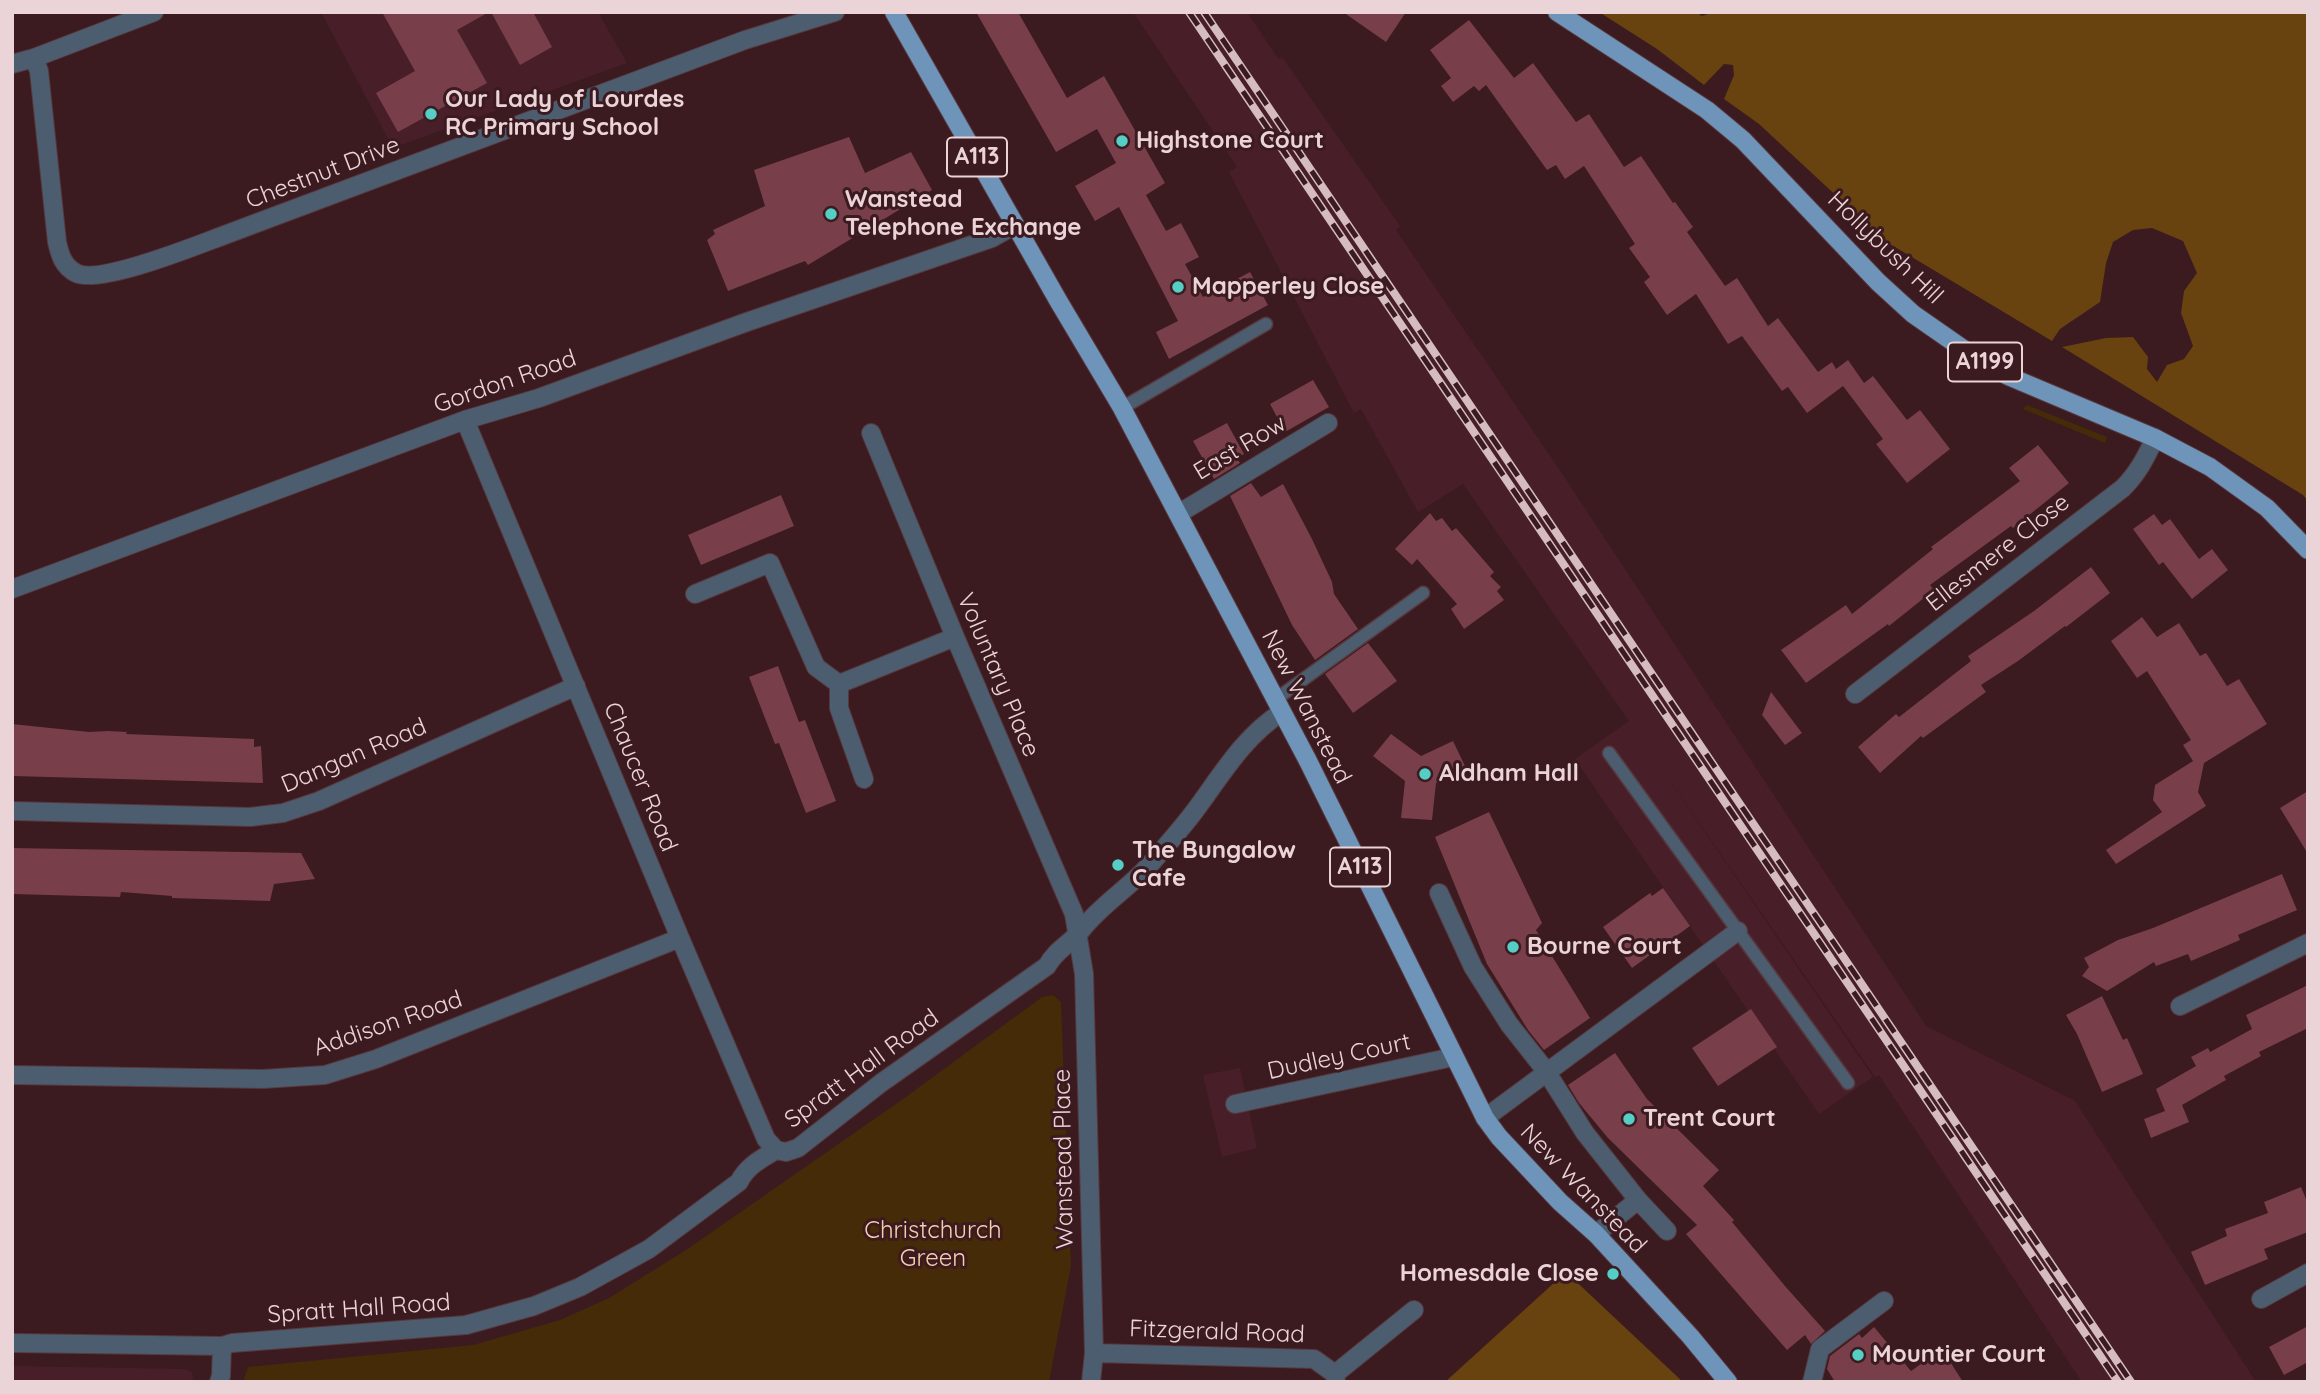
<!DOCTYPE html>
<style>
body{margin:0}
#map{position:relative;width:2320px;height:1394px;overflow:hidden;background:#3b1a20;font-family:Quicksand,sans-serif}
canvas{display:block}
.frame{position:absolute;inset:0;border:14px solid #ebd4d7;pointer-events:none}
</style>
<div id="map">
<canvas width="2320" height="1394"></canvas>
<div class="frame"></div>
</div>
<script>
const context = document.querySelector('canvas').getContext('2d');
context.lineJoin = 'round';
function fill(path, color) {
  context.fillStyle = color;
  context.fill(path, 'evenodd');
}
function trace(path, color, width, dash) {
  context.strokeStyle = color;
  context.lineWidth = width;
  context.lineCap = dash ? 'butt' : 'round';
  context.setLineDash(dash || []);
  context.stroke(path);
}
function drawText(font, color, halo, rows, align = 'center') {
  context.font = font + ' Quicksand,sans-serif';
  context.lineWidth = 6;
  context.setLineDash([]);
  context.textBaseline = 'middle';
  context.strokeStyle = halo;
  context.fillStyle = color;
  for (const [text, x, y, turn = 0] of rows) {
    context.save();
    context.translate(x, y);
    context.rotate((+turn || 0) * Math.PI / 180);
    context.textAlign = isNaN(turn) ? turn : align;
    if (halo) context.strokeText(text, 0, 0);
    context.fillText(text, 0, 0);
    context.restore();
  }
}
fill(new Path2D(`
 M 321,12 L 598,12 L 627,63 L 393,148 Z
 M 1133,12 L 1247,12 L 1279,60 L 1282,57 L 1400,226 L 1396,230 L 1557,466 L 1926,1026 L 2075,1101 L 2256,1382 L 2082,1382 L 1879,1075 L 1875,1077 L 1637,733 L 1873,1077 L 1819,1114 L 1575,759 L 1629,721 L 1463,484 L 1418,512 L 1361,409 L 1354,413 L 1229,172 L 1237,167 Z
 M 1240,1068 L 1257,1148 L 1222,1157 L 1203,1075 Z
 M 12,1366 L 184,1369 L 192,1372 L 193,1379 L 192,1382 L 12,1382 Z`), '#481f28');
fill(new Path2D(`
 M 2027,405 L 2107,437 L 2105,443 L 2023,409 Z
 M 1053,995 L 1061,1002 L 1071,1266 L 1049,1382 L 243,1382 L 248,1367 L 473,1345 L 560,1320 L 609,1298 L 686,1250 L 903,1099 L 1042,997 Z`), '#452b08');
fill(new Path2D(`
 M 1599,12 L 1696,12 L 1702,16 L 1713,12 L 2308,12 L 2308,501 L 2303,495 L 2062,347 L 2106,338 L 2133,337 L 2148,357 L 2147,369 L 2157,382 L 2167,365 L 2184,359 L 2193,346 L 2181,313 L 2184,291 L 2197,273 L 2183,241 L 2152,228 L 2133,230 L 2113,242 L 2106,263 L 2100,302 L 2060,329 L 2052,341 L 1885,241 L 1759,124 L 1724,99 L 1734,75 L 1733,65 L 1724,64 L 1704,85 L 1657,49 Z
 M 1566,1272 L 1683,1382 L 1445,1382 Z`), '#68420f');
fill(new Path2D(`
 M 382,12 L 489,12 L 457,30 L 487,83 L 398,132 L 376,93 L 415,71 Z
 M 491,12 L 533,12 L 552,47 L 520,65 Z
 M 976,12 L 1018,12 L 1067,98 L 1104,76 L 1165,183 L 1146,195 L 1166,231 L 1181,223 L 1199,257 L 1185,264 L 1203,297 L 1250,272 L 1268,305 L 1169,359 L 1156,332 L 1178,321 L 1119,207 L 1095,221 L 1075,186 L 1116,163 L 1097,129 L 1056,152 Z
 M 1343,12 L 1406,12 L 1386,42 Z
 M 1469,20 L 1514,78 L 1533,63 L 1576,122 L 1589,114 L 1624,167 L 1641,156 L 1673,203 L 1675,202 L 1693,227 L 1687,232 L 1725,286 L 1737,278 L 1768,326 L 1778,318 L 1818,372 L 1832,362 L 1836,369 L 1848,360 L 1864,383 L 1873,376 L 1907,420 L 1920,410 L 1950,449 L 1907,483 L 1876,444 L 1883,439 L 1843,386 L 1807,413 L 1788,387 L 1782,391 L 1742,336 L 1728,344 L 1696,294 L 1667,315 L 1644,282 L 1650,277 L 1629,248 L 1635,244 L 1584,166 L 1565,179 L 1556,165 L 1547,170 L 1486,85 L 1479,91 L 1474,86 L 1453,102 L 1441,86 L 1451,78 L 1430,50 Z
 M 849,137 L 865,173 L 911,152 L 932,190 L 808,265 L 805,261 L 728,291 L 707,240 L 715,234 L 713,230 L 765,206 L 754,170 Z
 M 1313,380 L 1329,407 L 1285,432 L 1270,404 Z
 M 1227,423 L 1244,454 L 1237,458 L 1240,463 L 1214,479 L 1193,441 Z
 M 2038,445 L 2069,483 L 2013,528 L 2011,526 L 1930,585 L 1934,590 L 1889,626 L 1888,624 L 1806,683 L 1781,650 L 1846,605 L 1852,614 L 1933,549 L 1931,547 L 2020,481 L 2009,468 Z
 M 1251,483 L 1261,497 L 1283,484 L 1312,539 L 1332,582 L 1334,594 L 1358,629 L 1315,660 L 1292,625 L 1230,496 Z
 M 781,495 L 794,526 L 701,565 L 688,535 Z
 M 1430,513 L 1436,521 L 1442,518 L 1452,531 L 1456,528 L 1494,572 L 1490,576 L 1501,587 L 1497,591 L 1504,600 L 1464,629 L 1451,609 L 1457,604 L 1417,559 L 1412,565 L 1395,549 Z
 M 2154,514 L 2162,525 L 2170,519 L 2199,559 L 2212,549 L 2228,570 L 2192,599 L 2163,562 L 2159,565 L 2133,529 Z
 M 2091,567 L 2110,593 L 2066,627 L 2065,626 L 2018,661 L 1981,685 L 1986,692 L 1923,738 L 1921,736 L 1880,773 L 1858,747 L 1896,714 L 1899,717 L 1971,661 L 1968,656 L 2034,611 Z
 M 2142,617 L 2157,637 L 2179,623 L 2200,656 L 2206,653 L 2227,686 L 2239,679 L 2267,724 L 2204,763 L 2198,792 L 2206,806 L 2116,864 L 2106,850 L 2162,812 L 2153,800 L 2155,785 L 2193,761 L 2183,745 L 2191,740 L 2147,671 L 2137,678 L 2111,641 Z
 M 1368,643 L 1397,681 L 1353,713 L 1325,674 Z
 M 778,666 L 799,722 L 805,720 L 836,801 L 806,813 L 779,743 L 775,744 L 749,677 Z
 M 1771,692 L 1802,733 L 1785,745 L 1762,715 Z
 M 12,724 L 89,732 L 108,731 L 127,732 L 126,734 L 254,739 L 254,747 L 261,746 L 263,783 L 12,776 Z
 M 1391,734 L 1421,756 L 1453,741 L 1466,768 L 1436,783 L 1432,820 L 1401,818 L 1405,781 L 1373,756 Z
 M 2308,791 L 2308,854 L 2280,808 Z
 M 1489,812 L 1542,923 L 1536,930 L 1590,1018 L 1544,1050 L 1528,1030 L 1487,964 L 1435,837 Z
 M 12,848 L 301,853 L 315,879 L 274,884 L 270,901 L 172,898 L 172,896 L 121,892 L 120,897 L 12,894 Z
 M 2282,874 L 2297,910 L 2238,935 L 2240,940 L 2191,961 L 2188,954 L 2156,966 L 2154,962 L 2107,991 L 2082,976 L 2089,967 L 2084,958 L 2118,940 L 2153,928 Z
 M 1663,888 L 1690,926 L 1632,968 L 1603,927 L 1650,893 L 1652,896 Z
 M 2308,985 L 2308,1028 L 2259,1052 L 2261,1056 L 2224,1076 L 2226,1080 L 2182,1105 L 2189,1122 L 2151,1138 L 2144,1119 L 2165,1111 L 2156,1089 L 2196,1066 L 2191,1057 L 2208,1048 L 2210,1052 L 2252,1029 L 2246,1015 Z
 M 2102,996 L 2123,1040 L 2127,1038 L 2143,1074 L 2102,1092 L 2077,1034 L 2066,1015 Z
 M 1751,1009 L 1777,1047 L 1718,1086 L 1692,1048 Z
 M 1615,1053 L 1647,1099 L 1719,1170 L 1703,1186 L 1734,1220 L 1732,1222 L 1785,1286 L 1825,1331 L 1811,1344 L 1805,1335 L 1787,1350 L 1686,1234 L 1697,1225 L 1608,1138 L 1579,1103 L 1568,1085 Z
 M 2301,1187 L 2308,1204 L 2308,1232 L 2264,1249 L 2268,1259 L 2205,1285 L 2191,1252 L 2227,1236 L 2225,1229 L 2268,1213 L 2264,1202 Z
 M 2308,1326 L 2308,1362 L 2284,1375 L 2269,1347 Z
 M 1874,1327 L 1911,1371 L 1942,1349 L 1963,1382 L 1835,1382 L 1827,1369 L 1830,1356 L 1859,1334 L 1862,1338 Z`), '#783e49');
const lane = new Path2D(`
 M 1122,408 L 1266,324
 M 1276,699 L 1423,593
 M 1609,753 L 1848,1083`);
const street = new Path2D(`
 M 34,58 L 39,71 L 57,242 C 60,255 63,266 76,273 C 99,285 195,246 222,236 L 745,40 L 835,12
 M 12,64 L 34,58 L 154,12
 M 465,420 L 680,938 L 766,1139 L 776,1150
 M 871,433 L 955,637 L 1074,914 L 1084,974 L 1094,1353 L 1091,1382
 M 1178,514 L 1328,423
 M 12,589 L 465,420 L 539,398 L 744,323 L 992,238 L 1015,225
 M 695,594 L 770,563 L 816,667 L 839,684 L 955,637
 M 839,684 L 839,708 L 864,779
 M 1855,694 L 2123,488 C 2138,473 2146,457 2155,438
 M 12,811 L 250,817 L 283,813 L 319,801 L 576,686
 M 1439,893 L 1473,967 L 1509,1024 L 1546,1071 L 1585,1133 L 1638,1200 L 1667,1231
 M 2180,1006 L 2308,943
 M 12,1075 L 263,1079 L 325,1075 L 376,1059 L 680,938
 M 1235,1104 L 1453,1057
 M 1485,1118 L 1738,931
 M 1596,1234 L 1638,1200
 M 2261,1299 L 2308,1273
 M 12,1343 L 222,1346 L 232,1343 L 466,1325 L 534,1306 L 580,1287 L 649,1249 L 739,1182 C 747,1166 761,1159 776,1150 L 786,1152 L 798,1148 L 881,1083 L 1047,966 C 1056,949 1072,943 1083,928 C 1103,903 1132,886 1153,861 C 1167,845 1181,829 1194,812 C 1221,776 1243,737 1282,712
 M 1094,1353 L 1314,1359 L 1335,1374 L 1336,1382
 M 1335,1374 L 1414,1310
 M 219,1382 L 221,1376 L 222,1346
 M 1812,1382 L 1820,1349 L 1884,1301`);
const primary = new Path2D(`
 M 894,12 L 1059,302 L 1122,408 L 1308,761 L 1485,1118 L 1499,1137 L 1560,1202 L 1596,1234 L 1690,1336 L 1728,1382
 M 1557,12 L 1707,110 L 1743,140 L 1878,282 L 1913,314 L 1969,353 L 2008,376 L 2155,438 L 2210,467 L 2267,508 L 2308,550`);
trace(lane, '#57383d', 15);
trace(street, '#57383d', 20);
trace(primary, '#57383d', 20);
trace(lane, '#4b5d6f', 12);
trace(street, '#4b5d6f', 18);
trace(primary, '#6f94b9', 18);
const rail = new Path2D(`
 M 1189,12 L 2118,1382
 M 1204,12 L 2131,1382`);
trace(rail, '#d4bcc0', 8);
trace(rail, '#3b1a20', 5, [16]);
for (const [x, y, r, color] of [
 [431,114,7,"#55cec5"],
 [1122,141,7,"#55cec5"],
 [831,214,7,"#55cec5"],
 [1178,287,7,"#55cec5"],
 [1425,774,7,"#55cec5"],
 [1118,865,7,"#55cec5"],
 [1513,947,7,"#55cec5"],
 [1629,1119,7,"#55cec5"],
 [1613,1274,7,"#55cec5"],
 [1858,1355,7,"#55cec5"]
]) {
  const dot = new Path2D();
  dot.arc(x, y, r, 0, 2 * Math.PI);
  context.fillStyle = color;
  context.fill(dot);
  trace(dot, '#3b1a20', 2.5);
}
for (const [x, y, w] of [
 [977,157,60],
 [1985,362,74],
 [1360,867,60]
]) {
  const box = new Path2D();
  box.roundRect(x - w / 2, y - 19.5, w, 39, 5);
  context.fillStyle = '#3b1a20';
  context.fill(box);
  trace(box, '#ebd4d7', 2);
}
drawText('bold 23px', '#ebd4d7', null, [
 ["A113",977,157],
 ["A1199",1985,362],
 ["A113",1360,867]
]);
drawText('bold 24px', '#ebd4d7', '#3b1a20', [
 ["Our Lady of Lourdes",445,100],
 ["RC Primary School",445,128],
 ["Highstone Court",1136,141],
 ["Wanstead",845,200],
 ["Telephone Exchange",845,228],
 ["Mapperley Close",1192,287],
 ["Aldham Hall",1439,774],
 ["The Bungalow",1132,851],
 ["Cafe",1132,879],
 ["Bourne Court",1527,947],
 ["Trent Court",1643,1119],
 ["Homesdale Close",1599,1274,"right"],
 ["Mountier Court",1872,1355]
], 'left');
drawText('24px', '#ebd4d7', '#3b1a20', [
 ["Chestnut Drive",323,173,-21],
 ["Hollybush Hill",1885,248,44],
 ["Gordon Road",505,382,-19],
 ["East Row",1240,448,-31],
 ["Ellesmere Close",1998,553,-38],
 ["Voluntary Place",998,675,67],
 ["New Wanstead",1306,707,63],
 ["Dangan Road",354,756,-23],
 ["Chaucer Road",640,777,68],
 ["Addison Road",388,1024,-19],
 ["Dudley Court",1339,1057,-12],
 ["Spratt Hall Road",862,1069,-36],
 ["Wanstead Place",1064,1159,-91],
 ["New Wanstead",1583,1189,46],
 ["Spratt Hall Road",359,1309,-4],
 ["Fitzgerald Road",1217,1332,2]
]);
drawText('24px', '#f6d0a9', '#3b1a20', [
 ["Christchurch",933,1231],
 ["Green",933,1259]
]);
</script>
